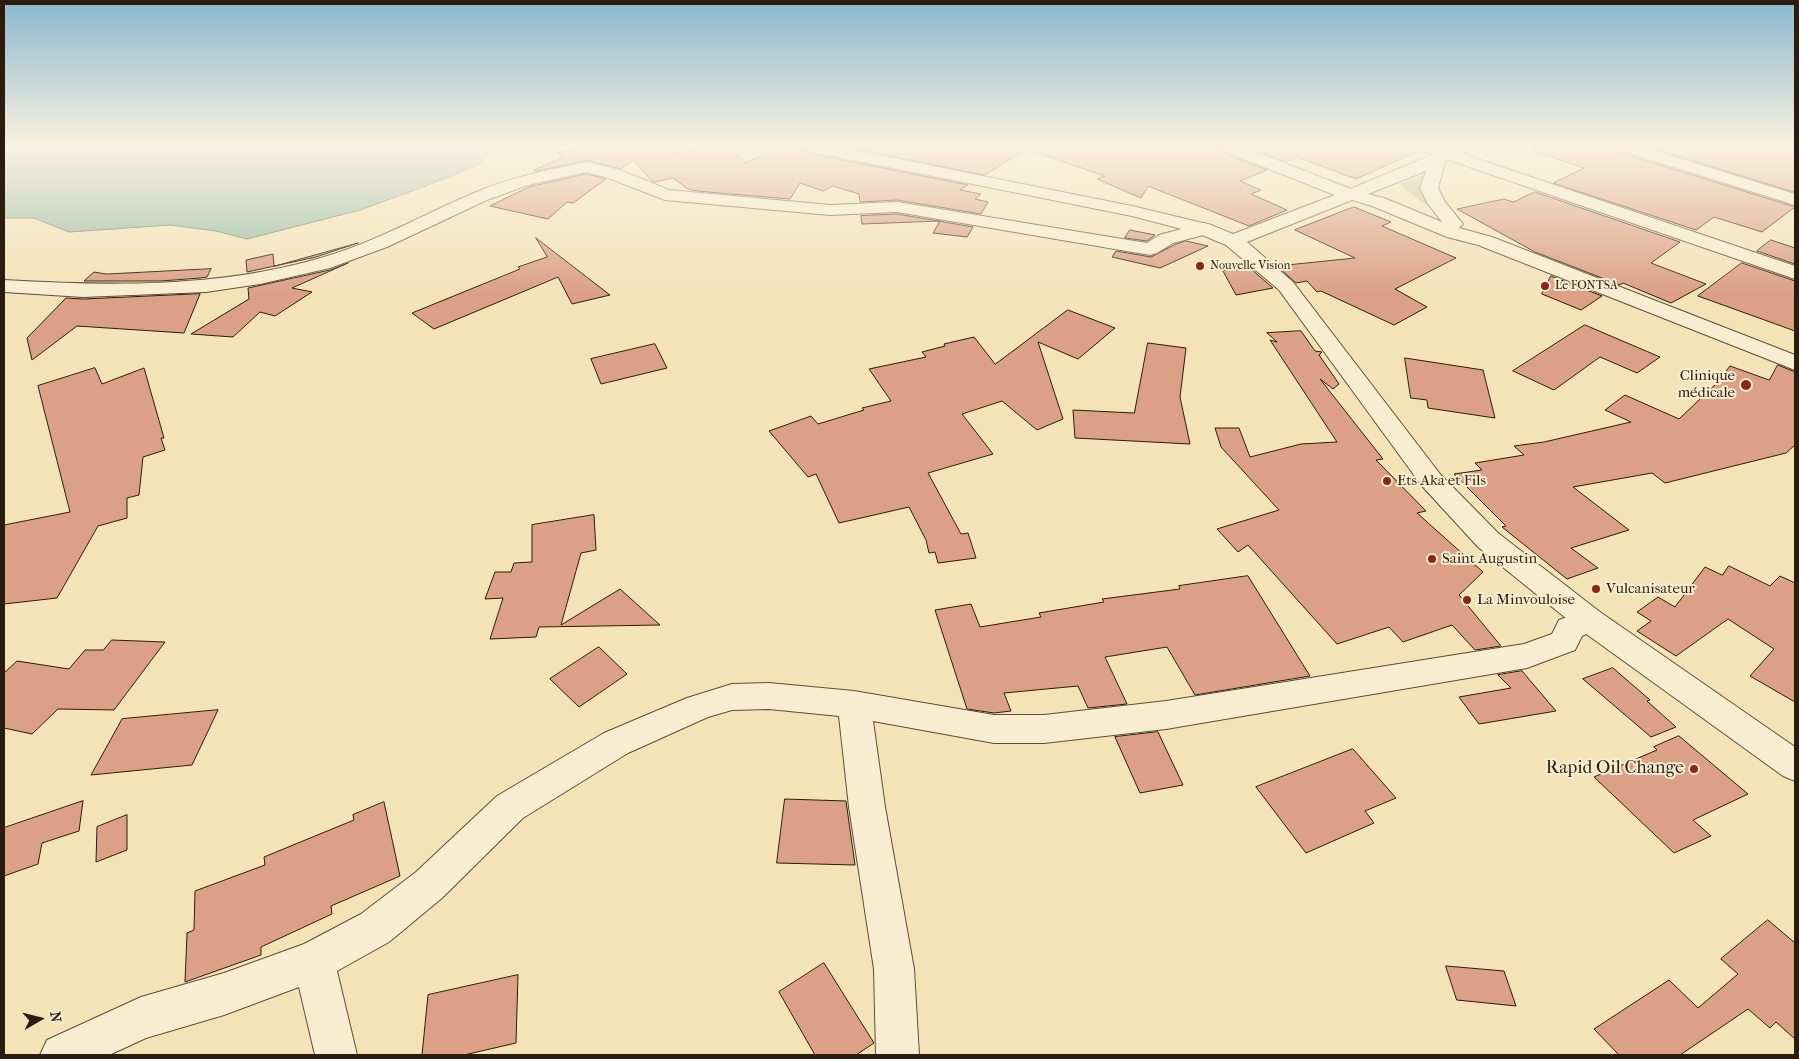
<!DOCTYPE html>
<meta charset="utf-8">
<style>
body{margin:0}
#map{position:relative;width:1799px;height:1059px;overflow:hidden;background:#f5e3b8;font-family:"IM FELL French Canon",serif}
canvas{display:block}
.frame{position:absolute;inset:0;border:5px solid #2c1c0d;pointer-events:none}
.north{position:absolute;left:15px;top:994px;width:50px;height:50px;-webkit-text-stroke:4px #f8edd1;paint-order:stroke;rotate:82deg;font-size:14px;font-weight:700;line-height:20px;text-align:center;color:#2c1c0d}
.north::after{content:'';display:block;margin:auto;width:18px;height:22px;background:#2c1c0d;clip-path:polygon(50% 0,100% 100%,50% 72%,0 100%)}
</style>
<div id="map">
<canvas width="1799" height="1059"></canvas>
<div class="frame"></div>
<div class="north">N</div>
</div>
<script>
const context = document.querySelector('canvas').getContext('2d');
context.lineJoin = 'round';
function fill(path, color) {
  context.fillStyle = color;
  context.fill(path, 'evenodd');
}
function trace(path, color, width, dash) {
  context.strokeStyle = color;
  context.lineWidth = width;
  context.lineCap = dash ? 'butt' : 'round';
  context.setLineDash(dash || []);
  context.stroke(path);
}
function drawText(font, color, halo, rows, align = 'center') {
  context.font = font + ' "IM FELL French Canon",serif';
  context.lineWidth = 4;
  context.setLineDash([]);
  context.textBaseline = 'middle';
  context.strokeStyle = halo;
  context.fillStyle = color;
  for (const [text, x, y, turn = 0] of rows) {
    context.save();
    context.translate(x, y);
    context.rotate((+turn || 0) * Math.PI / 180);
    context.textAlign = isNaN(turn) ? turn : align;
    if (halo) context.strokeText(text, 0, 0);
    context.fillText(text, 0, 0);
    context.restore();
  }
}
fill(new Path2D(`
 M 1425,174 L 1421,189 L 1433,209 L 1420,201 L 1400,184 Z`), '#bcc48f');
const water = new Path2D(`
 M 4,146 L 497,146 L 478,165 L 423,187 L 360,210 L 247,239 L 216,231 L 170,225 L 69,232 L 34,218 L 4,218 Z`);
fill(water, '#9dbfa9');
trace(water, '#707e6b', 1);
const building = new Path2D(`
 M 592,146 L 676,146 L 677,153 L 712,146 L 730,146 L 746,163 L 773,150 L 774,146 L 798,146 L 801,151 L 808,153 L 968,185 L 960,190 L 981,194 L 975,199 L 988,202 L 981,214 L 897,200 L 860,202 L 859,194 L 833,186 L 823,191 L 800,183 L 790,199 L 697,191 L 688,189 L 673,178 L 655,182 L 652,181 L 633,160 L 621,169 L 587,160 L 537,171 L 534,170 L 562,158 L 558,153 Z
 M 843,146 L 1215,146 L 1218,151 L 1267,170 L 1240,181 L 1261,190 L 1251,194 L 1287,210 L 1249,226 L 1148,186 L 1141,198 L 1097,179 L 1105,176 L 1029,150 L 1029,147 L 985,175 Z
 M 1246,146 L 1413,146 L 1418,151 L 1356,179 L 1297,157 L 1286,162 Z
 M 1532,146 L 1612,146 L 1615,151 L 1795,207 L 1762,232 L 1714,217 L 1696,230 L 1553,183 L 1584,168 L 1531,150 Z
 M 1646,146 L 1776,146 L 1795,151 L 1795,192 Z
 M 587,174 L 606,179 L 573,203 L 567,202 L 548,219 L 490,206 L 529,187 Z
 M 1535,192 L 1680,242 L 1651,263 L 1706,284 L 1671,303 L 1623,283 L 1620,285 L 1535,252 L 1457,209 L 1504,199 L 1513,202 Z
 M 1354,207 L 1391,222 L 1382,226 L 1456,258 L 1395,289 L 1427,307 L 1394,325 L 1321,291 L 1317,292 L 1307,281 L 1296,283 L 1277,266 L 1355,258 L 1295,230 Z
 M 897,214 L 973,227 L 967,237 L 933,233 L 940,221 L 862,224 L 861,216 Z
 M 1130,230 L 1155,235 L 1147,241 L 1125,238 Z
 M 536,238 L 610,295 L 572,304 L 558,277 L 434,329 L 412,313 L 520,269 L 518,267 L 547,257 Z
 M 1771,240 L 1795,248 L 1795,264 L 1757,251 Z
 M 1186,241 L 1208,246 L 1160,268 L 1112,257 L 1116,251 L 1151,257 L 1174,245 Z
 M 358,243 L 316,257 L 247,272 L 246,260 L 273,254 L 274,266 Z
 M 348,263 L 292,288 L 312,292 L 275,316 L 260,312 L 233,337 L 191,334 L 249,299 L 248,288 L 330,270 Z
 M 1742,263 L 1795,281 L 1795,331 L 1698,296 Z
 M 211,269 L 207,277 L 200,278 L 161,281 L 84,281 L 94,272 L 106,274 Z
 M 1251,269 L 1273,288 L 1236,295 L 1223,271 Z
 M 1551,276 L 1602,296 L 1581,310 L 1542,294 Z
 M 200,294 L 184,333 L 77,326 L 32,360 L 27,338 L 66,298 L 83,299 Z
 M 1068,310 L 1115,328 L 1078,359 L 1038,342 L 1063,419 L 1037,430 L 1002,401 L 962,414 L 993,454 L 928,473 L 961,534 L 968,533 L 976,558 L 938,563 L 935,552 L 929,553 L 926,540 L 909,507 L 839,523 L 816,474 L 808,477 L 769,431 L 811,416 L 818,424 L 864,410 L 862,408 L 891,401 L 869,369 L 926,357 L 922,352 L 945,346 L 944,344 L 974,337 L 995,364 Z
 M 1585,325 L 1660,357 L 1637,373 L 1600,357 L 1554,390 L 1513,371 Z
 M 1301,331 L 1315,351 L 1322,352 L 1319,355 L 1339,384 L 1333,389 L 1320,379 L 1383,459 L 1376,460 L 1426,511 L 1417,513 L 1483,572 L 1459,595 L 1501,646 L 1475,650 L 1452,625 L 1403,642 L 1389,627 L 1337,644 L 1248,545 L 1238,552 L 1217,529 L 1279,510 L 1221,447 L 1215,428 L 1239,428 L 1250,457 L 1301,444 L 1337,442 L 1270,340 L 1277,342 L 1267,333 Z
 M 1148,343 L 1186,348 L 1180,397 L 1190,444 L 1075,438 L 1073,410 L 1134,413 Z
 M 655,344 L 667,368 L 601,384 L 591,359 Z
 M 1405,358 L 1483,370 L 1495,418 L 1428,408 L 1427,400 L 1411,398 Z
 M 1778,365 L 1795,372 L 1795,445 L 1786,453 L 1665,483 L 1652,473 L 1573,487 L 1629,530 L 1571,548 L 1598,568 L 1567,579 L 1502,527 L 1506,526 L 1454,474 L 1482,470 L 1475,463 L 1524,455 L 1514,446 L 1544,442 L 1631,422 L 1605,410 L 1625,395 L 1679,419 L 1718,382 L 1730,366 L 1769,380 Z
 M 95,368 L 102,384 L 144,368 L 164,438 L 161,438 L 165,450 L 143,457 L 139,495 L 127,498 L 127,518 L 98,526 L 57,598 L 4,604 L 4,525 L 70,512 L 38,386 Z
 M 594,515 L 596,550 L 581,553 L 561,625 L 620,589 L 660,625 L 539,627 L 536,637 L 490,639 L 503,598 L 485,599 L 495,572 L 511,572 L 514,563 L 532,562 L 532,525 Z
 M 1729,566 L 1770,586 L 1780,576 L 1795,583 L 1795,702 L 1750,676 L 1774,649 L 1728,619 L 1676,656 L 1637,631 L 1651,621 L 1637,612 L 1658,597 L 1675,607 L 1705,567 L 1722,575 Z
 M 1248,576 L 1310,676 L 1195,695 L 1167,647 L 1105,657 L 1127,704 L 1088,708 L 1078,686 L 1004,693 L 1011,711 L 994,713 L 967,709 L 935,610 L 971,604 L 980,627 L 1041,617 L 1039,613 L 1104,602 L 1102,599 L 1180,589 L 1179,586 Z
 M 112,640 L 165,642 L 114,710 L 58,709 L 32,734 L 4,728 L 4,673 L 17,661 L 69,669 L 85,650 L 103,650 Z
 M 599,647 L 627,674 L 579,707 L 550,679 Z
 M 1613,668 L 1650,700 L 1647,701 L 1676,727 L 1651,737 L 1583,679 Z
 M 1522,671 L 1556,711 L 1479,724 L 1459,697 L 1511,688 L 1498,675 Z
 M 218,710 L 192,765 L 91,775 L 122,719 Z
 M 1158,732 L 1183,785 L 1140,793 L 1115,737 Z
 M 1679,736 L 1748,794 L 1693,820 L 1711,836 L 1674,853 L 1594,777 L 1657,750 L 1654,747 Z
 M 1353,749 L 1396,798 L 1365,811 L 1374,823 L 1306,853 L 1256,787 Z
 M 785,799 L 846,801 L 855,865 L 777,863 Z
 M 83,801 L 79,831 L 42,843 L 38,864 L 4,876 L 4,828 Z
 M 384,802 L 400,876 L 331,906 L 332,914 L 261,947 L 261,955 L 185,982 L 187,933 L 194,930 L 195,891 L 265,865 L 264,857 L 354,820 L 353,815 Z
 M 127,815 L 127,850 L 96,862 L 97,827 Z
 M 1768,920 L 1795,943 L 1795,1039 L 1776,1022 L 1770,1028 L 1748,1009 L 1680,1055 L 1619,1055 L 1594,1029 L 1669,980 L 1698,1008 L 1738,974 L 1721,959 Z
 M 824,963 L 874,1043 L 856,1055 L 815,1055 L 779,992 Z
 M 1446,966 L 1504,971 L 1516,1006 L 1457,1000 Z
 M 518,975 L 516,1043 L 464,1055 L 422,1055 L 428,995 Z`);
fill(building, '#dba086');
trace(building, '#2c1c0d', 1);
const minor = new Path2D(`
 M 1217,146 L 1240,146 L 1354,190 L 1357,194 L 1354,198 L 1348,199 L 1342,198 L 1219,149 Z
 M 1415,146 L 1439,146 L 1795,266 L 1795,279 L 1417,149 Z
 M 1614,146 L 1639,146 L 1795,194 L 1795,205 L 1616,149 Z
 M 587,162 L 620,170 L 669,190 L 830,205 L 897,202 L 1147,243 L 1159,235 L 1204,223 L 1211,225 L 1213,229 L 1211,233 L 1173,243 L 1157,253 L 1150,255 L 897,212 L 830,215 L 665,200 L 608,178 L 587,172 L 528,185 L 487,200 L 387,247 L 330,268 L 260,284 L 206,292 L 83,297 L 4,292 L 4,280 C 108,286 215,288 317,259 C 372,244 422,215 474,193 C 510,177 549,170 587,162 Z
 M 1589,609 L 1600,612 L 1604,620 L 1600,628 L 1582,636 L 1575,650 L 1527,668 L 1166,729 L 1044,743 L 994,743 L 873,721 L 885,807 L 914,969 L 919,1055 L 876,1055 L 874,969 L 849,807 L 839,716 L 769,709 L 732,710 L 708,717 L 628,753 L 523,818 L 442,898 L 389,942 L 337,971 L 357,1055 L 315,1055 L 299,987 L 224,1015 L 146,1038 L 109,1055 L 40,1055 L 47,1040 L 141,997 L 224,973 L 304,944 L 361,914 L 416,872 L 497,796 L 604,733 L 687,698 L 732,684 L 769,683 L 854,691 L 994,715 L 1044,715 L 1166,701 L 1524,644 L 1552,634 L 1559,620 Z`);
const tertiary = new Path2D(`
 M 800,146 L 833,146 L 1132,206 L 1211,225 L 1233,234 L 1340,193 L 1342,190 L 1350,189 L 1453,146 L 1474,146 L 1472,149 L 1445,162 L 1438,188 L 1445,202 L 1463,224 L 1459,228 L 1492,237 L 1795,355 L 1795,370 L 1478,245 L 1447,237 L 1372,206 L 1352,200 L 1247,242 L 1293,282 L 1440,474 L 1498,533 L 1600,612 L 1795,747 L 1795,781 L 1783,776 L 1578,628 L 1478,547 L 1422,486 L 1279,290 L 1226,245 L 1197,233 L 1132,216 L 808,151 L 802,149 ZM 1426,171 L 1420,188 L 1428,204 L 1442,222 L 1384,198 L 1368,194 Z`);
trace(minor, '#5e4e38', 2);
trace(tertiary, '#5e4e38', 2);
fill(minor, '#f8edd1');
fill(tertiary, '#f8edd1');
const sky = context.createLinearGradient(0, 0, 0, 294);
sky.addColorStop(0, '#8ab8cf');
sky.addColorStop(0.5, '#faf2df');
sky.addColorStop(1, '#faf2df00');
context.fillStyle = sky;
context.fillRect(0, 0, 1799, 294);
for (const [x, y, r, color] of [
 [1200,266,5,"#8f2418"],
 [1545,286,5,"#8f2418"],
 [1746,385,6,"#8f2418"],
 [1387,481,5,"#8f2418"],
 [1432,559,5,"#8f2418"],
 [1596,589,5,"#8f2418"],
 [1467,600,5,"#8f2418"],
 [1694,769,5,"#8f2418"]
]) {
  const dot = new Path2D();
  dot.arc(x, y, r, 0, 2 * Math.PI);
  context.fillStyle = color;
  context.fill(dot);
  trace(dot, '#f8edd1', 2);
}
drawText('12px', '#2c1c0d', '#f8edd1', [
 ["Nouvelle Vision",1210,266],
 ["Le FONTSA",1555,286]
], 'left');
drawText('15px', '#2c1c0d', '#f8edd1', [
 ["Clinique",1735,376,"right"],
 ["médicale",1735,393,"right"],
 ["Ets Aka et Fils",1397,481],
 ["Saint Augustin",1442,559],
 ["Vulcanisateur",1606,589],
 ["La Minvouloise",1477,600]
], 'left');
drawText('18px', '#2c1c0d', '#f8edd1', [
 ["Rapid Oil Change",1684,769]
], 'right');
</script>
